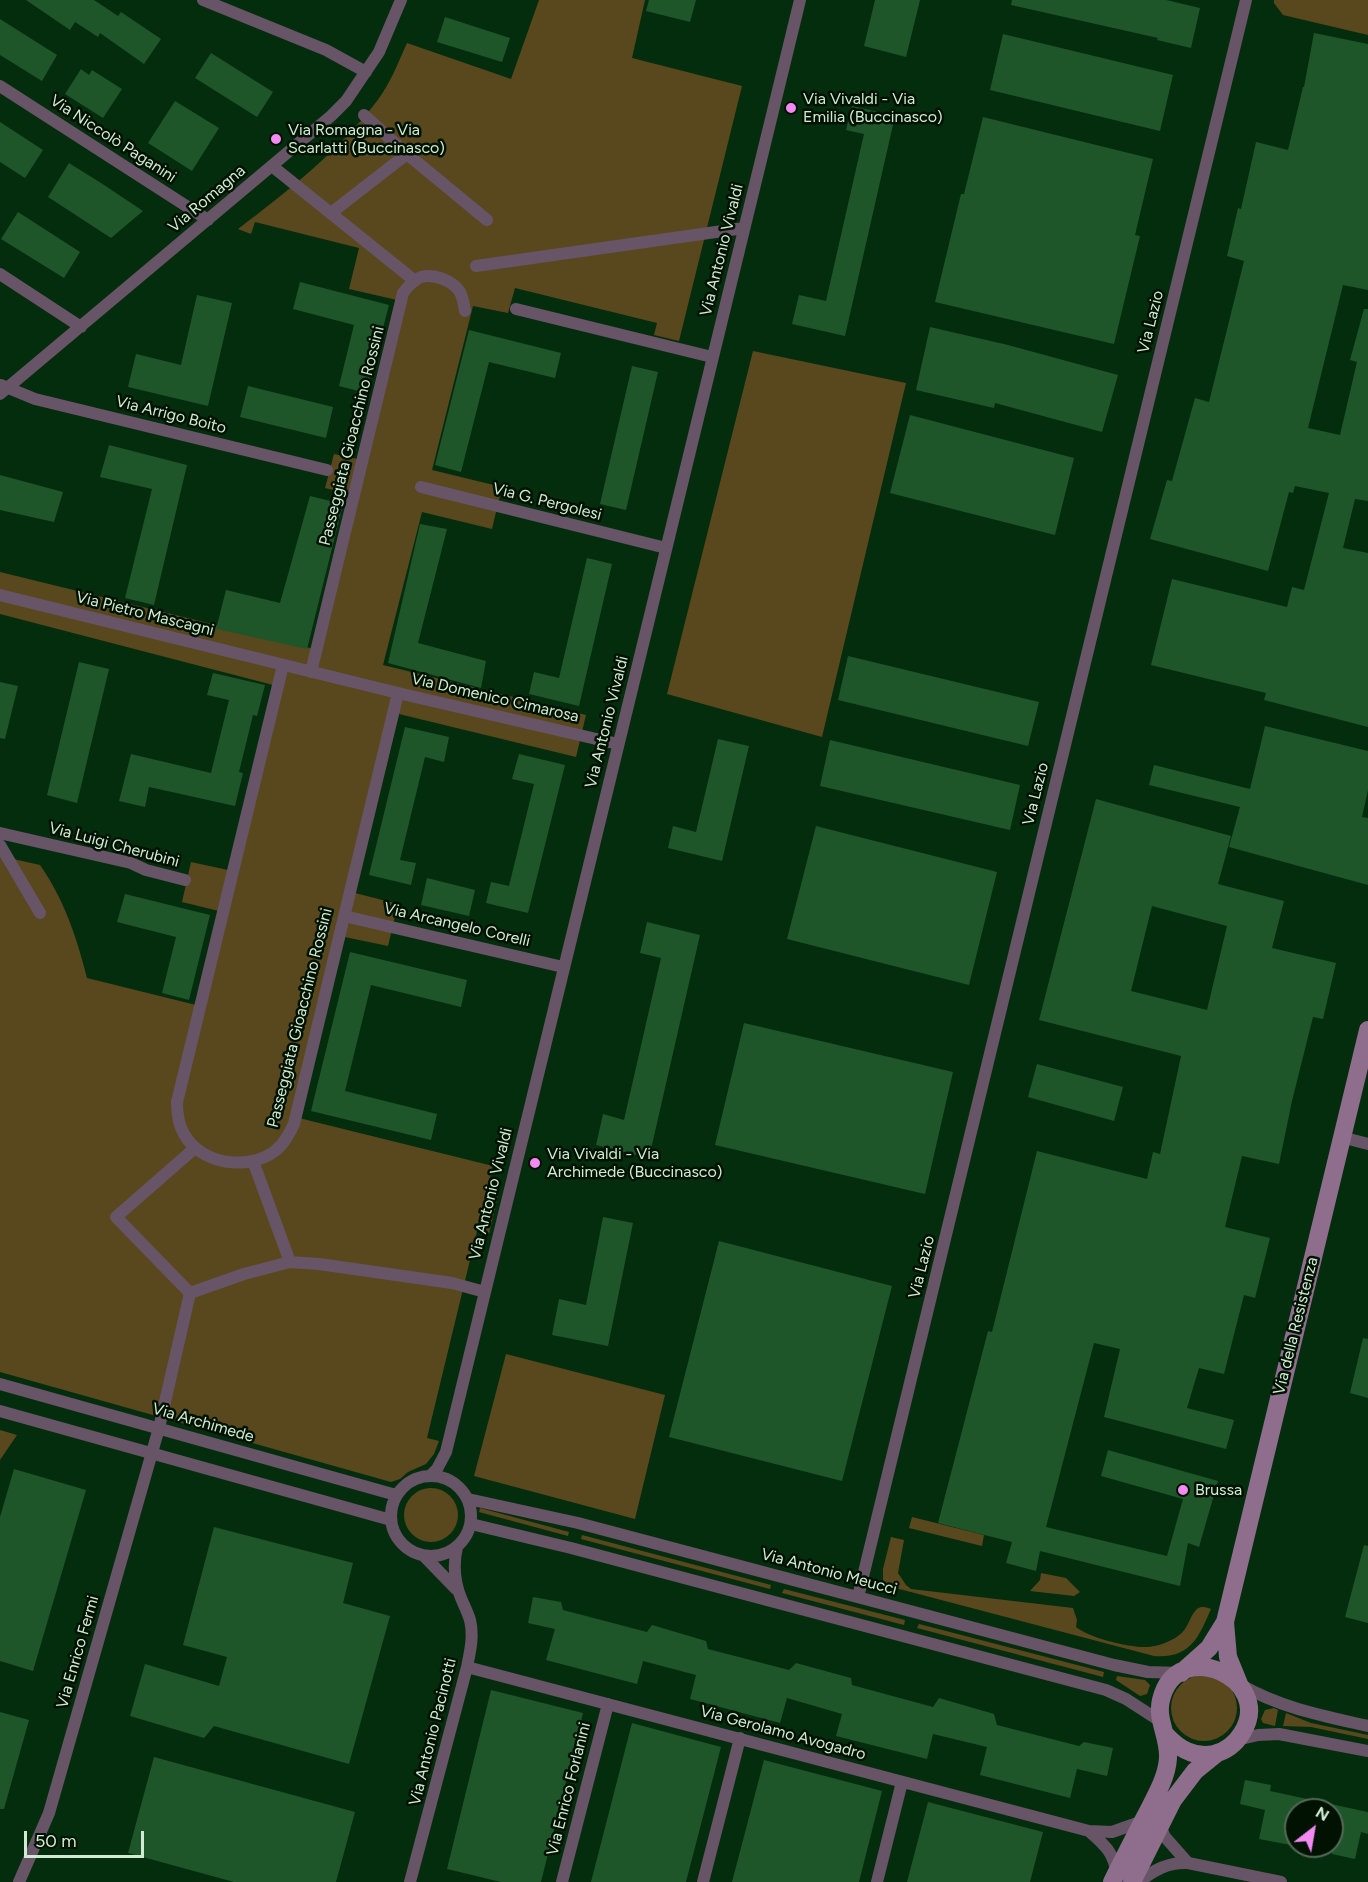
<!DOCTYPE html>
<meta charset="utf-8">
<style>
body{margin:0}
#map{position:relative;width:1368px;height:1882px;overflow:hidden;background:#042d0e;font-family:Figtree,sans-serif}
canvas{display:block}
.north{position:absolute;left:1284px;top:1798px;width:60px;height:60px;box-sizing:border-box;background:#011203;border:2px solid #546956;border-radius:50%;rotate:31deg;font-size:16px;font-weight:700;line-height:24px;text-align:center;color:#d0ebd2}
.north::after{content:'';display:block;margin:auto;width:21px;height:27px;background:#f38af1;clip-path:polygon(50% 0,100% 100%,50% 72%,0 100%)}
.scale{position:absolute;left:24px;top:1831px;width:120px;height:27px;box-sizing:border-box;border:3px solid #d0ebd2;border-top:0;padding-left:8px;font-size:18px;line-height:21px;white-space:nowrap;color:#d0ebd2;-webkit-text-stroke:4px #011203;paint-order:stroke}
</style>
<div id="map">
<canvas width="1368" height="1882"></canvas>
<div class="north">N</div>
<div class="scale">50 m</div>
</div>
<script>
const context = document.querySelector('canvas').getContext('2d');
context.lineJoin = 'round';
function fill(path, color) {
  context.fillStyle = color;
  context.fill(path, 'evenodd');
}
function trace(path, color, width, dash) {
  context.strokeStyle = color;
  context.lineWidth = width;
  context.lineCap = dash ? 'butt' : 'round';
  context.setLineDash(dash || []);
  context.stroke(path);
}
function drawText(font, color, halo, rows, align = 'center') {
  context.font = font + ' Figtree,sans-serif';
  context.lineWidth = 5;
  context.setLineDash([]);
  context.textBaseline = 'middle';
  context.strokeStyle = halo;
  context.fillStyle = color;
  for (const [text, x, y, turn = 0] of rows) {
    context.save();
    context.translate(x, y);
    context.rotate((+turn || 0) * Math.PI / 180);
    context.textAlign = isNaN(turn) ? turn : align;
    if (halo) context.strokeText(text, 0, 0);
    context.fillText(text, 0, 0);
    context.restore();
  }
}
fill(new Path2D(`
 M 539,0 L 645,0 L 632,58 L 742,86 L 679,341 L 654,335 L 657,323 L 515,288 L 508,313 L 473,306 L 432,470 L 502,487 L 492,529 L 422,512 L 383,665 L 586,715 L 576,757 L 399,714 L 355,893 L 398,904 L 388,946 L 345,937 L 299,1118 L 493,1166 L 487,1188 L 499,1191 L 489,1234 L 477,1231 L 427,1438 L 439,1441 L 434,1454 L 426,1464 L 408,1472 L 400,1479 L 391,1482 L 0,1372 L 0,856 L 40,865 C 64,899 77,938 87,978 L 196,1005 L 219,911 L 182,902 L 191,862 L 228,870 L 273,685 L 0,614 L 0,572 L 314,649 L 350,494 L 325,488 L 334,454 L 358,459 L 397,300 L 349,289 L 359,248 L 255,222 L 251,234 L 238,229 C 288,191 339,151 377,101 C 390,84 398,63 407,43 L 511,79 Z
 M 1274,0 L 1368,0 L 1368,35 L 1283,15 L 1274,3 Z
 M 753,351 L 906,383 L 822,737 L 667,694 Z
 M 506,1354 L 665,1395 L 635,1519 L 474,1476 Z
 M 0,1430 L 17,1435 L 0,1460 Z
 M404 1515a27 27 0 1 1 54 0a27 27 0 1 1-54 0Z
 M 480,1508 L 569,1532 L 568,1536 L 479,1512 Z
 M 912,1517 L 984,1535 L 982,1546 L 909,1528 Z
 M 582,1535 L 771,1585 L 770,1589 L 581,1539 Z
 M 891,1537 L 904,1540 L 898,1573 L 906,1585 L 911,1589 L 1073,1608 L 1077,1620 L 1076,1627 C 1089,1638 1130,1648 1148,1647 C 1158,1646 1170,1642 1178,1636 C 1189,1629 1189,1616 1197,1609 C 1201,1606 1206,1607 1211,1609 C 1199,1637 1190,1659 1154,1656 L 888,1586 L 883,1580 L 883,1569 Z
 M 1041,1573 L 1066,1578 L 1080,1592 L 1074,1596 L 1030,1591 L 1040,1580 Z
 M 784,1589 L 905,1620 L 904,1625 L 782,1593 Z
 M 919,1624 L 1104,1672 L 1103,1677 L 917,1628 Z
 M1171 1708a33 33 0 1 1 66 0a33 33 0 1 1-66 0Z
 M 1117,1676 L 1145,1680 L 1150,1685 L 1147,1694 L 1140,1696 L 1116,1680 Z
 M 1274,1708 L 1278,1710 L 1275,1726 L 1263,1723 L 1261,1719 L 1265,1710 Z
 M 1286,1713 L 1311,1723 L 1368,1735 L 1368,1739 L 1311,1727 L 1283,1726 Z`), '#59481d');
fill(new Path2D(`
 M 26,0 L 94,0 L 118,16 L 121,12 L 161,39 L 144,64 L 100,33 L 98,37 L 75,22 L 70,30 Z
 M 649,0 L 696,0 L 690,22 L 646,11 Z
 M 875,0 L 920,0 L 906,57 L 864,46 Z
 M 1012,0 L 1166,0 L 1200,8 L 1191,48 L 1157,40 L 1158,38 L 1011,5 Z
 M 445,17 L 510,38 L 502,62 L 437,42 Z
 M 0,19 L 57,55 L 42,81 L 0,55 Z
 M 1314,33 L 1368,44 L 1368,290 L 1343,285 L 1308,428 L 1340,435 L 1357,362 L 1350,360 L 1364,309 L 1368,309 L 1368,501 L 1355,499 L 1343,548 L 1368,553 L 1368,727 L 1264,700 L 1266,693 L 1151,665 L 1172,579 L 1287,607 L 1292,587 L 1304,590 L 1329,493 L 1295,486 L 1293,493 L 1289,492 L 1268,571 L 1150,539 L 1167,480 L 1172,481 L 1195,398 L 1209,402 L 1244,261 L 1227,256 L 1238,208 L 1241,209 L 1256,142 L 1288,150 L 1303,87 L 1304,87 Z
 M 1003,34 L 1173,75 L 1160,131 L 990,90 Z
 M 211,53 L 273,92 L 257,117 L 195,78 Z
 M 81,69 L 89,75 L 92,70 L 122,89 L 103,118 L 65,94 Z
 M 175,101 L 219,128 L 192,171 L 148,143 Z
 M 852,106 L 895,116 L 845,336 L 792,324 L 799,295 L 826,301 L 864,134 L 846,130 Z
 M 983,117 L 1153,159 L 1135,235 L 1140,236 L 1114,344 L 935,302 L 961,194 L 964,194 Z
 M 0,122 L 43,150 L 25,178 L 0,162 Z
 M 69,163 L 101,183 L 143,211 L 111,238 L 48,197 Z
 M 18,212 L 80,252 L 64,278 L 1,239 Z
 M 300,282 L 389,305 L 366,393 L 339,386 L 354,325 L 293,309 Z
 M 197,295 L 232,303 L 208,406 L 128,387 L 136,354 L 181,365 Z
 M 930,327 L 1008,345 L 1118,375 L 1102,432 L 995,403 L 994,408 L 916,390 Z
 M 469,330 L 561,353 L 555,378 L 489,362 L 461,472 L 435,465 Z
 M 632,366 L 658,372 L 626,510 L 600,504 Z
 M 248,386 L 333,407 L 326,438 L 240,417 Z
 M 910,415 L 1074,458 L 1055,535 L 890,493 Z
 M 109,445 L 187,465 L 154,605 L 125,598 L 152,489 L 100,477 Z
 M 0,475 L 63,492 L 54,522 L 0,510 Z
 M 310,496 L 343,504 L 307,649 L 216,629 L 226,590 L 280,603 Z
 M 420,524 L 447,529 L 418,643 L 486,661 L 481,688 L 388,663 Z
 M 587,558 L 612,564 L 579,706 L 529,694 L 534,672 L 559,678 Z
 M 848,656 L 1039,702 L 1028,746 L 838,700 Z
 M 79,662 L 109,669 L 77,803 L 47,795 Z
 M 213,673 L 265,685 L 257,716 L 253,715 L 239,772 L 243,773 L 235,806 L 149,787 L 145,807 L 119,801 L 131,754 L 211,773 L 229,700 L 207,695 Z
 M 0,682 L 18,686 L 5,739 L 0,738 Z
 M 1265,726 L 1368,751 L 1368,790 L 1362,817 L 1368,818 L 1368,885 L 1229,847 L 1240,807 L 1149,785 L 1154,765 L 1250,789 Z
 M 405,727 L 449,737 L 444,762 L 425,757 L 400,860 L 416,863 L 411,885 L 369,875 Z
 M 718,739 L 749,746 L 722,861 L 668,848 L 673,826 L 696,832 Z
 M 830,740 L 1020,785 L 1010,830 L 820,786 Z
 M 519,754 L 565,765 L 528,913 L 486,903 L 491,882 L 509,886 L 534,784 L 512,779 Z
 M 1096,799 L 1231,836 L 1218,884 L 1284,901 L 1272,948 L 1336,963 L 1323,1019 L 1313,1017 L 1292,1101 L 1279,1164 L 1242,1156 L 1225,1227 L 1270,1238 L 1255,1298 L 1244,1295 L 1224,1374 L 1199,1368 L 1187,1408 L 1234,1420 L 1226,1449 L 1104,1417 L 1120,1349 L 1094,1343 L 1046,1527 L 1167,1556 L 1183,1499 L 1101,1476 L 1108,1450 L 1218,1481 L 1199,1547 L 1188,1543 L 1180,1586 L 1040,1551 L 1036,1571 L 1006,1563 L 1012,1542 L 938,1523 L 988,1331 L 992,1332 L 1037,1151 L 1147,1179 L 1153,1152 L 1160,1154 L 1181,1056 L 1039,1020 ZM 1152,906 L 1227,926 L 1207,1010 L 1131,991 Z
 M 816,826 L 997,872 L 969,985 L 787,939 Z
 M 427,878 L 475,890 L 469,916 L 421,905 Z
 M 125,894 L 210,915 L 189,1000 L 162,993 L 176,937 L 117,922 Z
 M 647,922 L 700,935 L 649,1158 L 596,1145 L 603,1114 L 624,1120 L 661,958 L 640,953 Z
 M 350,952 L 467,980 L 461,1007 L 371,985 L 345,1091 L 437,1114 L 431,1140 L 311,1111 Z
 M 744,1023 L 953,1072 L 925,1194 L 715,1145 Z
 M 1037,1064 L 1123,1087 L 1114,1121 L 1028,1097 Z
 M 603,1217 L 633,1223 L 608,1346 L 552,1335 L 559,1299 L 586,1305 Z
 M 719,1241 L 892,1286 L 842,1481 L 669,1437 Z
 M 1363,1338 L 1368,1339 L 1368,1398 L 1350,1393 Z
 M 14,1469 L 86,1490 L 33,1671 L 0,1661 L 0,1517 Z
 M 214,1527 L 353,1563 L 343,1603 L 390,1616 L 349,1764 L 214,1726 L 204,1738 L 130,1716 L 145,1664 L 219,1686 L 227,1657 L 183,1645 Z
 M 1364,1545 L 1368,1546 L 1368,1623 L 1345,1617 Z
 M 533,1597 L 561,1602 L 563,1610 L 647,1632 L 652,1625 L 706,1641 L 708,1649 L 789,1670 L 796,1663 L 851,1678 L 852,1685 L 933,1707 L 939,1698 L 994,1714 L 997,1725 L 1079,1746 L 1084,1742 L 1113,1748 L 1107,1776 L 1077,1769 L 1070,1798 L 980,1775 L 987,1747 L 933,1734 L 927,1759 L 836,1736 L 842,1714 L 787,1698 L 780,1723 L 690,1699 L 696,1675 L 643,1661 L 637,1684 L 546,1660 L 555,1629 L 528,1623 Z
 M 491,1690 L 583,1713 L 541,1882 L 501,1882 L 447,1869 Z
 M 0,1712 L 29,1720 L 4,1809 L 0,1809 Z
 M 632,1723 L 721,1747 L 686,1882 L 591,1882 Z
 M 154,1757 L 355,1812 L 336,1882 L 234,1882 L 128,1853 Z
 M 764,1760 L 882,1791 L 859,1882 L 732,1882 Z
 M 1245,1780 L 1271,1785 L 1270,1791 L 1368,1812 L 1368,1834 L 1361,1832 L 1355,1859 L 1332,1854 L 1332,1810 L 1296,1810 L 1296,1846 L 1259,1839 L 1265,1810 L 1240,1804 Z
 M 928,1802 L 1043,1832 L 1030,1882 L 907,1882 Z`), '#1e562a');
trace(new Path2D(`
 M 203,0 L 326,50 L 366,72
 M 0,86 L 208,220
 M 364,115 L 407,154 L 487,220
 M 272,166 L 415,281
 M 331,213 L 407,154
 M 476,266 L 744,228
 M 0,274 L 81,327
 M 516,309 L 712,357
 M 1,385 L 35,399 L 327,470
 M 0,394 L 331,116 L 346,101 L 379,52 L 401,0
 M 421,487 L 666,548
 M 0,595 L 398,693 L 618,744
 M 283,665 L 177,1102 C 177,1113 178,1124 184,1134 C 201,1165 248,1171 275,1151 C 284,1144 289,1134 294,1124 L 398,693
 M 311,672 L 403,293 C 408,286 413,280 421,277 C 434,273 453,281 460,292 C 463,298 464,304 465,311
 M 0,833 L 131,863 L 146,870 L 185,880
 M 0,845 L 40,913
 M 344,916 L 563,967
 M 1341,1137 L 1368,1144
 M 253,1161 L 290,1262
 M 190,1293 L 244,1274 L 290,1262 L 319,1264 L 452,1283 L 485,1292
 M 190,1293 L 116,1217 L 195,1148
 M 0,1384 L 396,1495
 M 0,1411 L 391,1520
 M 431,1475 L 437,1469 L 446,1452 L 800,0
 M391 1516a40 40 0 1 1 80 0a40 40 0 1 1-80 0Z
 M 468,1499 L 578,1523 L 1114,1665 L 1148,1672 L 1180,1673
 M 471,1524 L 571,1548 L 1106,1690 L 1126,1699 L 1160,1721
 M 424,1556 L 456,1589
 M 858,1597 L 1246,0
 M 467,1667 L 1089,1831 L 1112,1832 L 1143,1821
 M 1241,1685 C 1281,1708 1324,1716 1368,1726
 M 1237,1740 L 1258,1735 L 1279,1734 L 1368,1751
 M 1160,1826 L 1165,1837 L 1188,1863
 M 1089,1831 C 1106,1846 1113,1852 1117,1874
 M 19,1882 L 49,1813 L 159,1428 L 190,1293
 M 410,1882 L 467,1667 C 470,1652 474,1636 470,1620 C 468,1613 464,1605 461,1598 C 454,1581 453,1565 457,1547
 M 562,1882 L 608,1704
 M 703,1882 L 740,1738
 M 877,1882 L 902,1782
 M 1139,1882 C 1154,1870 1168,1862 1188,1863 L 1281,1882`), '#685467', 12);
trace(new Path2D(`
 M 1225,1622 L 1228,1657 L 1239,1684
 M 1181,1673 L 1209,1648 L 1225,1622 L 1368,1030
 M 1112,1882 C 1123,1860 1134,1838 1145,1817 C 1154,1799 1167,1778 1168,1758 C 1169,1736 1156,1720 1161,1700 C 1177,1634 1276,1679 1242,1733 C 1236,1743 1226,1751 1214,1754 C 1194,1758 1179,1749 1166,1735
 M 1132,1882 L 1173,1800 L 1195,1771 L 1216,1754`), '#8e6e8c', 18);
for (const [x, y, r, color] of [
 [791,108,6,"#f38af1"],
 [276,139,6,"#f38af1"],
 [535,1163,6,"#f38af1"],
 [1183,1490,6,"#f38af1"]
]) {
  const dot = new Path2D();
  dot.arc(x, y, r, 0, 2 * Math.PI);
  context.fillStyle = color;
  context.fill(dot);
  trace(dot, '#011203', 2);
}
drawText('16px', '#d0ebd2', '#011203', [
 ["Via Vivaldi - Via",803,99],
 ["Emilia (Buccinasco)",803,117],
 ["Via Romagna - Via",288,130],
 ["Scarlatti (Buccinasco)",288,148],
 ["Via Vivaldi - Via",547,1154],
 ["Archimede (Buccinasco)",547,1172],
 ["Brussa",1195,1490]
], 'left');
drawText('16px', '#d0ebd2', '#011203', [
 ["Via Niccolò Paganini",113,139,33],
 ["Via Romagna",207,199,-40],
 ["Via Antonio Vivaldi",722,250,-76],
 ["Via Lazio",1151,322,-76],
 ["Via Arrigo Boito",171,415,14],
 ["Passeggiata Gioacchino Rossini",352,436,-76],
 ["Via G. Pergolesi",547,502,14],
 ["Via Pietro Mascagni",145,614,14],
 ["Via Domenico Cimarosa",495,698,13],
 ["Via Antonio Vivaldi",607,722,-76],
 ["Via Lazio",1036,794,-76],
 ["Via Luigi Cherubini",114,845,15],
 ["Via Arcangelo Corelli",457,925,13],
 ["Passeggiata Gioacchino Rossini",300,1018,-76],
 ["Via Antonio Vivaldi",491,1194,-76],
 ["Via Lazio",922,1267,-76],
 ["Via della Resistenza",1296,1326,-76],
 ["Via Archimede",203,1423,16],
 ["Via Antonio Meucci",829,1572,15],
 ["Via Enrico Fermi",78,1652,-74],
 ["Via Antonio Pacinotti",433,1732,-76],
 ["Via Gerolamo Avogadro",783,1733,15],
 ["Via Enrico Forlanini",569,1789,-76]
]);
</script>
